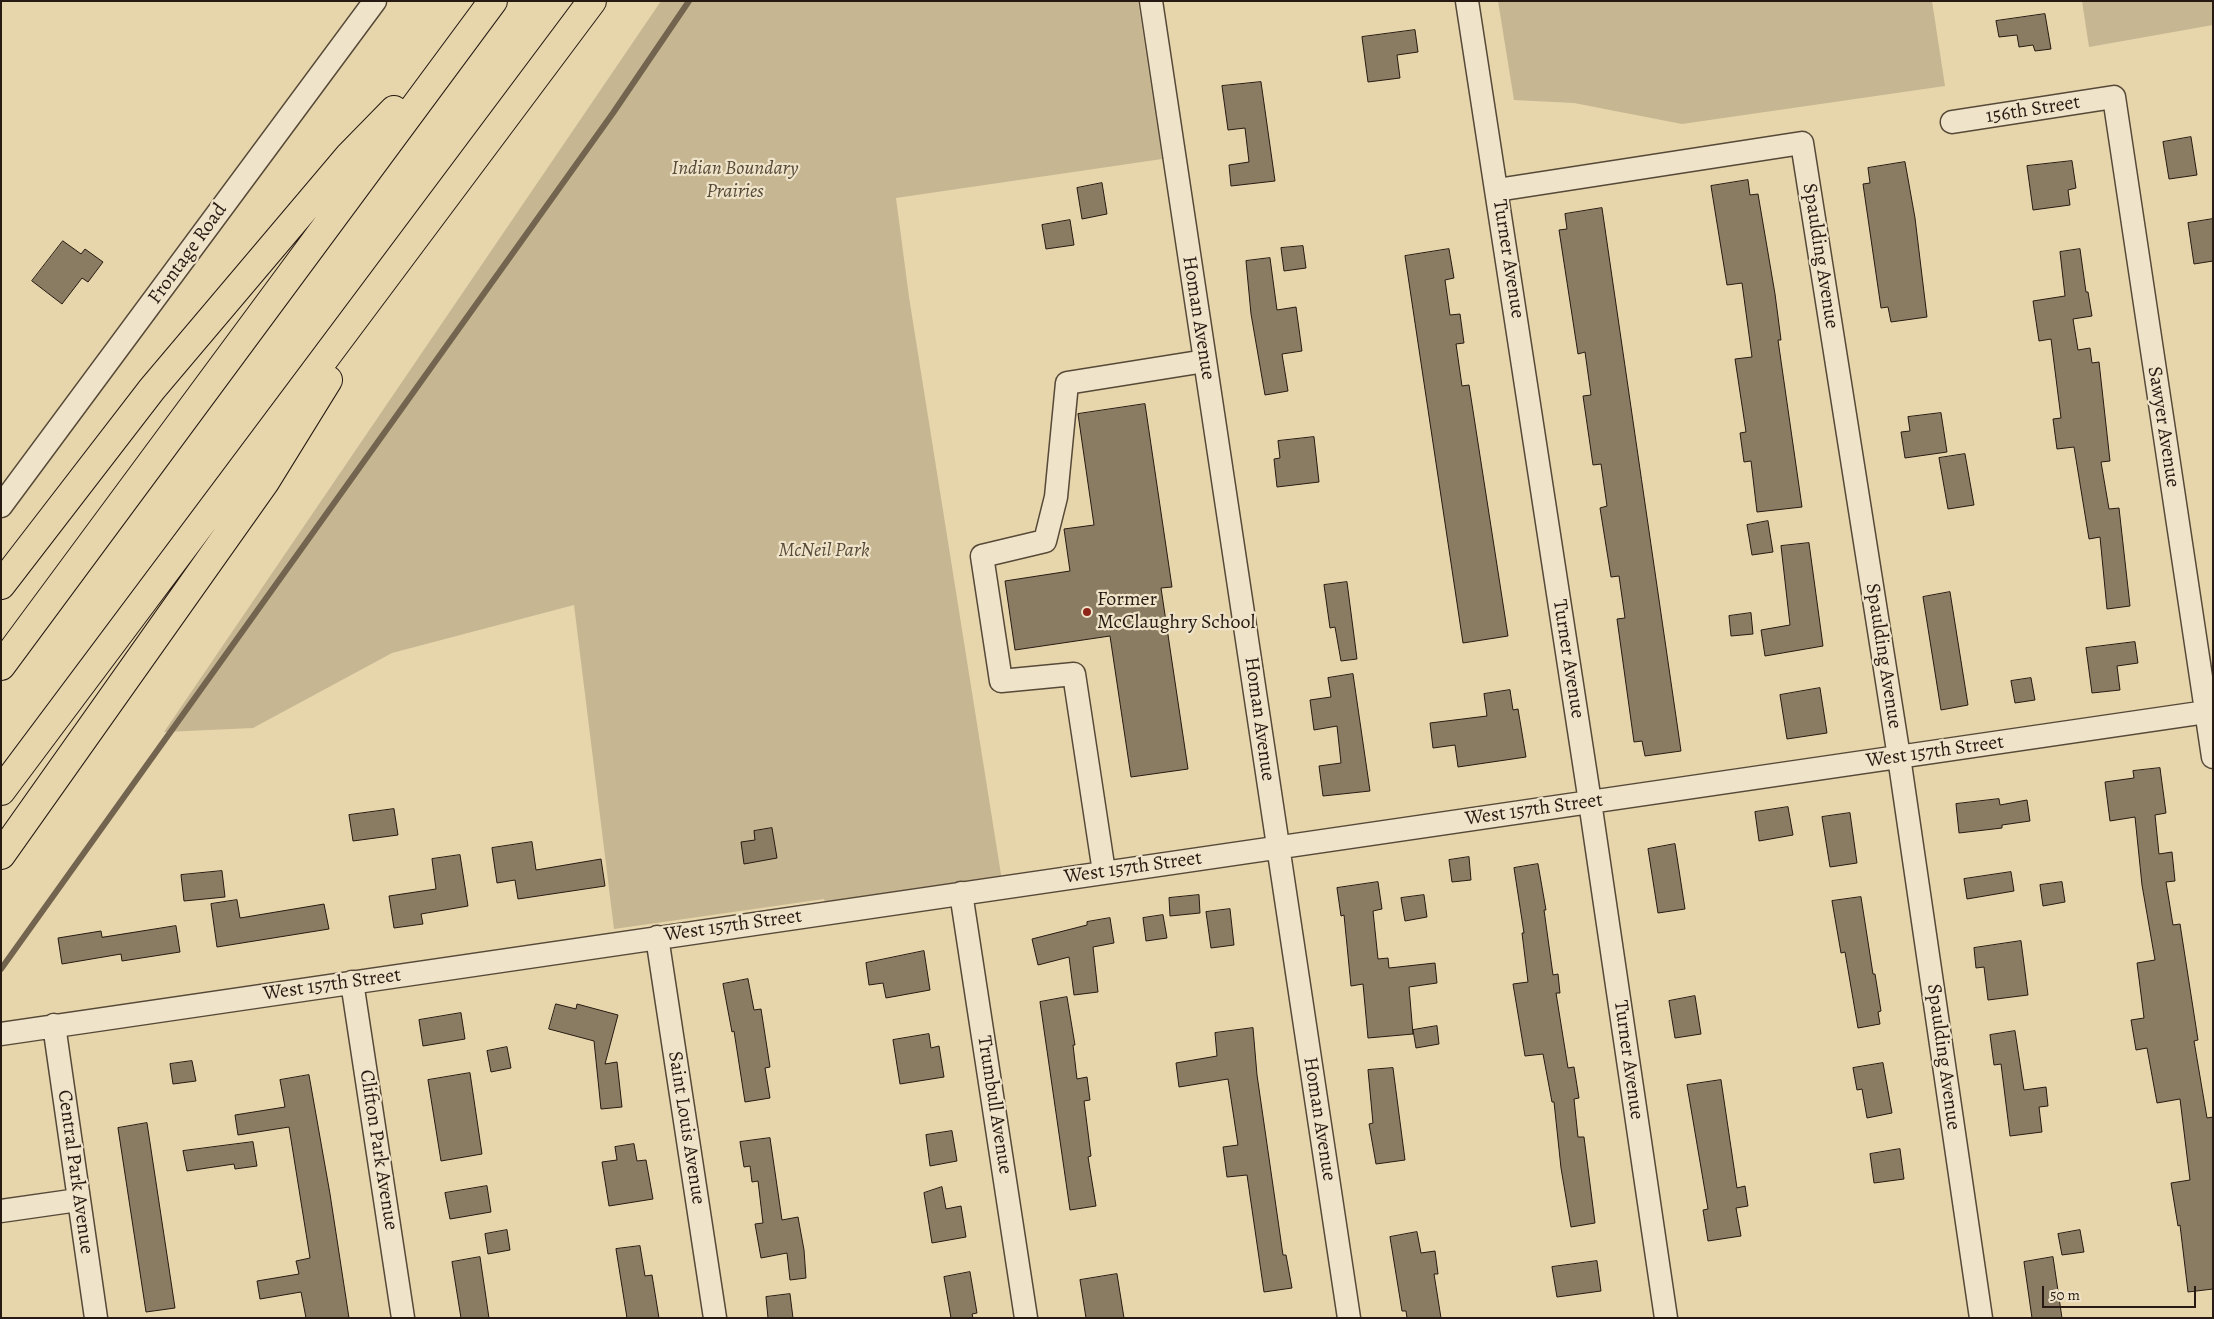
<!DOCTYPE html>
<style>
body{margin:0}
#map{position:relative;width:2214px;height:1319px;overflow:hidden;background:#e7d6ac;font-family:Alegreya,serif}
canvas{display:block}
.frame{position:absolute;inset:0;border:2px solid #261a12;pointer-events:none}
.scale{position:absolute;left:2042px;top:1286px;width:154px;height:22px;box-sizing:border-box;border:2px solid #261a12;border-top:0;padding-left:6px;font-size:15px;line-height:18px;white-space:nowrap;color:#261a12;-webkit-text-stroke:4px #efe4c9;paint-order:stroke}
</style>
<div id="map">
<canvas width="2214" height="1319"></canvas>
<div class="frame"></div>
<div class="scale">50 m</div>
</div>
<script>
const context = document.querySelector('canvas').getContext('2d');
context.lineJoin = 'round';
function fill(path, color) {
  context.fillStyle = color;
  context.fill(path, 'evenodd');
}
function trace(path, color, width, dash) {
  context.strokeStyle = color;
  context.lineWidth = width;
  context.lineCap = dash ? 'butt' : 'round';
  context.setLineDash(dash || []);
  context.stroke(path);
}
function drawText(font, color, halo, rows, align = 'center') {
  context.font = font + ' Alegreya,serif';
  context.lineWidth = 4.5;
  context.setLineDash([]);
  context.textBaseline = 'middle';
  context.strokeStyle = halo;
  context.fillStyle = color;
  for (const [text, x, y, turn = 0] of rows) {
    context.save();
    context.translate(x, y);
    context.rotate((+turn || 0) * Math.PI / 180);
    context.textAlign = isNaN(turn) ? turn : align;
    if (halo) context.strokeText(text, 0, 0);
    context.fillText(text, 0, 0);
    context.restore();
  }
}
fill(new Path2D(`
 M 661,1 L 1138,1 L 1162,159 L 896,198 L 909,297 L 1003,887 L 827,913 L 824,899 L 614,929 L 574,605 L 392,653 L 253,728 L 164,732 Z
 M 1498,1 L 1932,1 L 1945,86 L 1682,124 L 1574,103 L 1514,100 Z
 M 2082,1 L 2213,1 L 2213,25 L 2089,47 Z`), '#c6b692');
trace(new Path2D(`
 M 1,969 L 613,113 L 689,1`), '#72644f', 6);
const building = new Path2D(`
 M 2045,14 L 2051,49 L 2035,51 L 2033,45 L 2019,47 L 2017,35 L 1999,37 L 1996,21 Z
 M 1415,30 L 1418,52 L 1397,55 L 1400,78 L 1368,82 L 1362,37 Z
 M 1261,82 L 1275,181 L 1231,186 L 1229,165 L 1249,162 L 1245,128 L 1228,130 L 1222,86 Z
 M 2191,137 L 2197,175 L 2169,179 L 2163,142 Z
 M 2072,161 L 2076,188 L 2068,190 L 2070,205 L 2033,210 L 2027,166 Z
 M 1905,162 L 1915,218 L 1927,317 L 1891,322 L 1888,307 L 1881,308 L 1863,184 L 1870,183 L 1868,168 Z
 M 1748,180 L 1750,195 L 1758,194 L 1775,294 L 1781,340 L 1778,340 L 1802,507 L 1757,512 L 1751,461 L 1744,462 L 1740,433 L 1746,432 L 1735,359 L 1752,357 L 1742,283 L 1727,285 L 1711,186 Z
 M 1102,183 L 1107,214 L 1082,219 L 1077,188 Z
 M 1602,208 L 1681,751 L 1645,756 L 1642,741 L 1634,742 L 1617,619 L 1625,618 L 1619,576 L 1611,577 L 1600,508 L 1607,506 L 1601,464 L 1593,465 L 1583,396 L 1591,395 L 1585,352 L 1578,354 L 1559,230 L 1567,229 L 1565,214 Z
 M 2213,219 L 2213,261 L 2194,264 L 2188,223 Z
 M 1070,220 L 1074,245 L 1046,249 L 1042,225 Z
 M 63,241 L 81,254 L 85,249 L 103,262 L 88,282 L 82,278 L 62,304 L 32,281 Z
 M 1303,246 L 1306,268 L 1284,271 L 1281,248 Z
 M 1449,249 L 1454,278 L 1445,280 L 1450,315 L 1460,314 L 1464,343 L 1456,344 L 1462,386 L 1469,385 L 1508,636 L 1463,643 L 1405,256 Z
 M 2080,249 L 2086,292 L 2088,292 L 2092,316 L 2073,319 L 2078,350 L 2090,348 L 2092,363 L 2099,362 L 2110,461 L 2101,462 L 2109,509 L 2119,508 L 2130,606 L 2107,609 L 2100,537 L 2089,539 L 2074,447 L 2057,449 L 2053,419 L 2061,418 L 2051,339 L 2039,341 L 2033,301 L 2065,296 L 2060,252 Z
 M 1270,258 L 1277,310 L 1296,307 L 1302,351 L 1282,354 L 1288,391 L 1265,395 L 1251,314 L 1246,261 Z
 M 1145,404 L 1172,587 L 1161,588 L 1188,769 L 1131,777 L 1110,636 L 1015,650 L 1005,581 L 1070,571 L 1064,529 L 1094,525 L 1078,414 Z
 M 1941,413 L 1947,452 L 1905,458 L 1901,432 L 1910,431 L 1908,417 Z
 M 1314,437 L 1319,482 L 1277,487 L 1274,459 L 1280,458 L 1278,441 Z
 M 1965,454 L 1974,505 L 1948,509 L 1939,458 Z
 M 1768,521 L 1773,552 L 1752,555 L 1747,525 Z
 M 1809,543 L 1823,646 L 1765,656 L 1761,630 L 1790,625 L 1781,546 Z
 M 1347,582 L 1357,659 L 1341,661 L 1335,627 L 1330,628 L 1324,585 Z
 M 1950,592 L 1968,705 L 1941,710 L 1923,597 Z
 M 1751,613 L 1753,634 L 1731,636 L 1729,616 Z
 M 2135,642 L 2138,663 L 2117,666 L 2120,690 L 2092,693 L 2086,648 Z
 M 1353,674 L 1370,791 L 1323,796 L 1319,766 L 1341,763 L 1337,726 L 1314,730 L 1310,700 L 1331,697 L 1328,678 Z
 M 2031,678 L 2035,700 L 2015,703 L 2011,681 Z
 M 1820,688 L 1827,733 L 1787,739 L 1780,695 Z
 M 1510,690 L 1513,710 L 1518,709 L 1526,757 L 1458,767 L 1455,745 L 1433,748 L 1430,723 L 1487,716 L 1484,694 Z
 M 2160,768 L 2166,813 L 2155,815 L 2159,854 L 2172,852 L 2175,881 L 2166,882 L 2173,925 L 2180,924 L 2198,1040 L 2194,1041 L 2207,1118 L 2213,1117 L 2213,1289 L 2188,1292 L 2180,1225 L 2178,1226 L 2171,1183 L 2190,1180 L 2180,1099 L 2157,1103 L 2147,1048 L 2136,1050 L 2131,1020 L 2144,1018 L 2137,963 L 2155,960 L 2142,885 L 2135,817 L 2110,821 L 2105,782 L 2134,778 L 2133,771 Z
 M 1999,799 L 2000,805 L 2027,800 L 2030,821 L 2002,825 L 2002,828 L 1959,833 L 1956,804 Z
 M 1788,807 L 1793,835 L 1759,841 L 1755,812 Z
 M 394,809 L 398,835 L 353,841 L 349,815 Z
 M 1850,813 L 1857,863 L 1830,867 L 1822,817 Z
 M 772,828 L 777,858 L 744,864 L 741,842 L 755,840 L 754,831 Z
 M 532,842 L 536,870 L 601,859 L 605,886 L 518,899 L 515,880 L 497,883 L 492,848 Z
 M 1675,844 L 1685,909 L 1658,913 L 1648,849 Z
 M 460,855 L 468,906 L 421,914 L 423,924 L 394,928 L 389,896 L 436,889 L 432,859 Z
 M 1469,857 L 1471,880 L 1452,882 L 1449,860 Z
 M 1538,864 L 1546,910 L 1544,910 L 1553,975 L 1558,974 L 1560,993 L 1556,993 L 1568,1068 L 1574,1067 L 1579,1098 L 1574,1099 L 1578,1137 L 1584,1137 L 1595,1223 L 1571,1227 L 1561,1168 L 1554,1102 L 1552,1102 L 1543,1054 L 1525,1056 L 1513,984 L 1528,982 L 1522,933 L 1524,933 L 1514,868 Z
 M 222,871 L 225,897 L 184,901 L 181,875 Z
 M 2011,872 L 2014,891 L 1967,899 L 1964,879 Z
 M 1378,882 L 1382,909 L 1373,911 L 1378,959 L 1388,958 L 1389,968 L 1435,963 L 1437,983 L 1409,987 L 1413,1034 L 1368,1038 L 1363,984 L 1351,986 L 1344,915 L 1341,916 L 1337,888 Z
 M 2062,882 L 2065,902 L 2043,906 L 2040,885 Z
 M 1199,895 L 1200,913 L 1170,916 L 1169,898 Z
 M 1424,895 L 1427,917 L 1405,921 L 1401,898 Z
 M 1861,897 L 1873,974 L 1875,974 L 1881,1011 L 1878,1012 L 1880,1024 L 1858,1028 L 1845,952 L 1841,953 L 1832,901 Z
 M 237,900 L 240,918 L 324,904 L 329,929 L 217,947 L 211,904 Z
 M 1230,909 L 1234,945 L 1211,948 L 1206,912 Z
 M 1163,915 L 1167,938 L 1146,941 L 1143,918 Z
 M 1110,918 L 1114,943 L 1093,947 L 1098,992 L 1074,995 L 1069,957 L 1038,965 L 1032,939 L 1087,925 L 1087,922 Z
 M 176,926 L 180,952 L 122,961 L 121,954 L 62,964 L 58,938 L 101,931 L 102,937 Z
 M 2021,941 L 2028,995 L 1988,1000 L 1984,967 L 1976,968 L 1974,948 Z
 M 924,951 L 930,990 L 886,998 L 883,983 L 869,985 L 866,963 Z
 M 748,979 L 754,1010 L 761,1009 L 770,1067 L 765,1068 L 770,1098 L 745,1102 L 734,1031 L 732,1032 L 723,984 Z
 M 1695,996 L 1701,1034 L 1675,1038 L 1669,1001 Z
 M 1067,997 L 1075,1045 L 1073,1045 L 1077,1079 L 1087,1077 L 1090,1100 L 1084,1101 L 1091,1156 L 1088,1157 L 1096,1206 L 1070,1210 L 1040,1002 Z
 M 556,1004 L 576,1009 L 577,1004 L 618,1015 L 605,1064 L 617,1062 L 622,1107 L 601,1109 L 594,1041 L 549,1029 Z
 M 461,1013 L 465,1039 L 423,1046 L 419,1020 Z
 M 1437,1026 L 1439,1044 L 1416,1048 L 1413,1030 Z
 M 1253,1028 L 1257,1075 L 1283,1255 L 1286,1255 L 1292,1288 L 1264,1292 L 1247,1175 L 1227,1177 L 1223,1147 L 1238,1145 L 1228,1079 L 1179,1087 L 1176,1063 L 1217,1056 L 1215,1033 Z
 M 2015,1031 L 2024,1090 L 2046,1087 L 2048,1106 L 2039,1107 L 2042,1132 L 2010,1136 L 2001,1064 L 1994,1065 L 1990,1035 Z
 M 929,1034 L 931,1048 L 939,1046 L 944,1077 L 900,1084 L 893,1040 Z
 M 507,1047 L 511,1068 L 491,1072 L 487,1051 Z
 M 192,1061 L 196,1081 L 173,1084 L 170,1064 Z
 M 1883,1063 L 1892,1113 L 1867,1118 L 1862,1089 L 1857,1090 L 1853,1068 Z
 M 1393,1068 L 1405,1160 L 1376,1164 L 1369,1124 L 1373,1123 L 1368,1070 Z
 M 470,1073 L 482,1154 L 441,1161 L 428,1080 Z
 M 309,1075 L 330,1194 L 349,1318 L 306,1318 L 301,1292 L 260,1299 L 257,1281 L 299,1274 L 296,1261 L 310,1258 L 289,1127 L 238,1135 L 235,1115 L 285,1107 L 280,1080 Z
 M 1721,1080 L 1737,1188 L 1745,1186 L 1748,1206 L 1736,1208 L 1741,1236 L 1708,1241 L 1703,1210 L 1708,1209 L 1687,1085 Z
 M 147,1123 L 175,1308 L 146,1312 L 118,1128 Z
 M 952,1131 L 957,1161 L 930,1166 L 926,1135 Z
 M 770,1138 L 782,1220 L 798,1217 L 804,1250 L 806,1278 L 790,1280 L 787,1253 L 761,1258 L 755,1224 L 763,1223 L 758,1181 L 752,1182 L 750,1166 L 744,1167 L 740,1142 Z
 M 253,1142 L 257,1166 L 235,1169 L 234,1164 L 187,1171 L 183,1151 Z
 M 634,1144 L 637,1161 L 646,1160 L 653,1199 L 609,1206 L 602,1162 L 617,1160 L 615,1147 Z
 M 1900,1149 L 1904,1179 L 1874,1183 L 1870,1154 Z
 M 487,1186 L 491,1212 L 450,1219 L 445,1193 Z
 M 942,1187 L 946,1209 L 961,1206 L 966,1237 L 932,1243 L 924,1193 Z
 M 507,1230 L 510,1250 L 488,1254 L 485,1234 Z
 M 2080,1230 L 2084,1252 L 2062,1255 L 2058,1234 Z
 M 1417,1232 L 1421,1253 L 1435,1251 L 1438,1274 L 1434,1274 L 1441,1318 L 1407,1318 L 1406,1311 L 1402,1311 L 1390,1237 Z
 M 640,1246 L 645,1276 L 652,1275 L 659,1318 L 627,1318 L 616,1249 Z
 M 480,1257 L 489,1318 L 461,1318 L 452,1262 Z
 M 2053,1257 L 2062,1318 L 2032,1318 L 2024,1262 Z
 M 1597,1261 L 1601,1291 L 1557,1297 L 1552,1267 Z
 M 970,1272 L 977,1313 L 972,1314 L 973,1318 L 951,1318 L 944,1277 Z
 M 1117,1274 L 1124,1318 L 1086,1318 L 1080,1280 Z
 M 790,1294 L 793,1318 L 768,1318 L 766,1297 Z`);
fill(building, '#8a7c62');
trace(building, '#261a12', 1);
const minor = new Path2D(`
 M 1151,1 L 1349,1318
 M 1467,1 L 1590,802 L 1666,1318
 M 1952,122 L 2114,97 L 2213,757
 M 1497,190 L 1802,143 L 1899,757 L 1981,1318
 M 1,506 L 375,1
 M 1104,872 L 1074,674 L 1001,681 L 982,556 L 1045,541 L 1056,497 L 1067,383 L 1205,361
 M 961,893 L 1026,1318
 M 657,937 L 715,1318
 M 352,982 L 403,1318
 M 54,1025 L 96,1318
 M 1,1034 L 2213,711
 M 1,1211 L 78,1200`);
const highway = new Path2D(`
 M 1,585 L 152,389 L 349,156 L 394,110
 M 1,666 L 493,1
 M 1,791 L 592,1
 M 1,855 L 265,482 L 328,380`);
trace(minor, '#564938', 25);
trace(highway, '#261a12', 30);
trace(minor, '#efe4c9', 22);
trace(highway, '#e7d6ac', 28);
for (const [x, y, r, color] of [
 [1087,612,5,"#8f2418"]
]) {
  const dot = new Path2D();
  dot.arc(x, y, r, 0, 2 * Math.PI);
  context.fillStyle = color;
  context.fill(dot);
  trace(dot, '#efe4c9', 2);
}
drawText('20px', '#261a12', '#efe4c9', [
 ["156th Street",2033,110,-9],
 ["Frontage Road",188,254,-54],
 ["Spaulding Avenue",1820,256,81],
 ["Turner Avenue",1508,259,81],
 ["Homan Avenue",1198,318,81],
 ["Sawyer Avenue",2163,427,81],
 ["Spaulding Avenue",1883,656,81],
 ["Turner Avenue",1568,659,81],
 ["Homan Avenue",1259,719,82],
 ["West 157th Street",1935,752,-8],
 ["West 157th Street",1534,810,-8],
 ["West 157th Street",1133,868,-8],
 ["West 157th Street",733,926,-8],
 ["West 157th Street",332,985,-8],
 ["Spaulding Avenue",1943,1057,82],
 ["Turner Avenue",1628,1060,82],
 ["Trumbull Avenue",994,1105,81],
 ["Homan Avenue",1319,1119,81],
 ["Saint Louis Avenue",686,1128,81],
 ["Clifton Park Avenue",378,1150,81],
 ["Central Park Avenue",75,1172,82]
]);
drawText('italic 20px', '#564938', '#efe4c9', [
 ["Indian Boundary",735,169],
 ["Prairies",735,192],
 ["McNeil Park",824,551]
]);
drawText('20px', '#261a12', '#efe4c9', [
 ["Former",1097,600],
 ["McClaughry School",1097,623]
], 'left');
</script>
